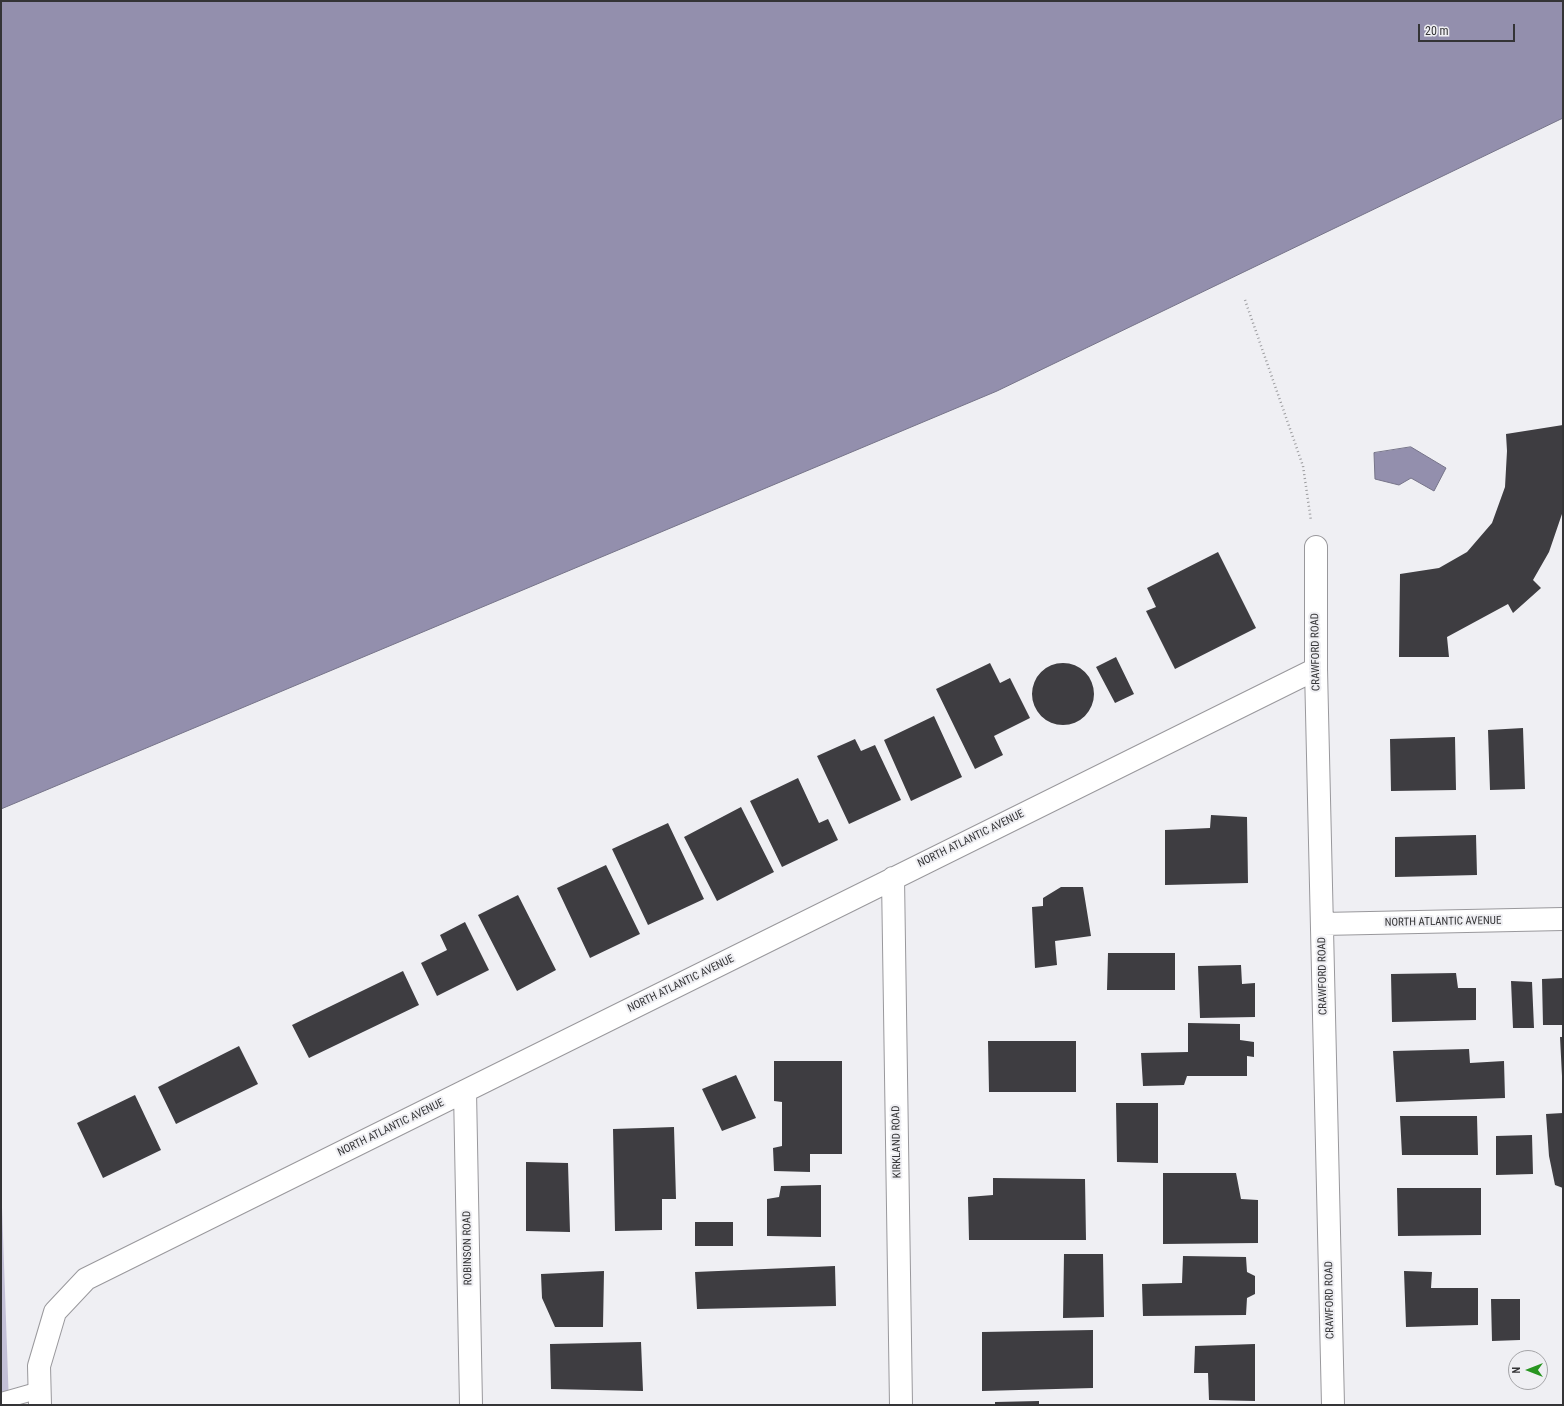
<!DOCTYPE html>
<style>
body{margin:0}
#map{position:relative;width:1564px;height:1406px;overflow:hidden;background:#efeff3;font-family:"Roboto Condensed",sans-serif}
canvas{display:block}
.frame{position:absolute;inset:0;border:2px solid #343436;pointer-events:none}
.north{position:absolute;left:1508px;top:1350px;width:40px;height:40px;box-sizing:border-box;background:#efeff3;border:1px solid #a4a4a7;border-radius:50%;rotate:270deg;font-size:11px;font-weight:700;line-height:16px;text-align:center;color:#343436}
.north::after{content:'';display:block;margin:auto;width:14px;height:18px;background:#289520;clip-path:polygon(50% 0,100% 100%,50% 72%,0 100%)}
.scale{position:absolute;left:1418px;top:24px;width:97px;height:18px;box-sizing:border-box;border:2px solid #343436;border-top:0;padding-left:5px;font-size:12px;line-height:14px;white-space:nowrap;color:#343436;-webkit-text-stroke:3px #efeff3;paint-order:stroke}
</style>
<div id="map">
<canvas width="1564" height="1406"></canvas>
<div class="frame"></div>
<div class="north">N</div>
<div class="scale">20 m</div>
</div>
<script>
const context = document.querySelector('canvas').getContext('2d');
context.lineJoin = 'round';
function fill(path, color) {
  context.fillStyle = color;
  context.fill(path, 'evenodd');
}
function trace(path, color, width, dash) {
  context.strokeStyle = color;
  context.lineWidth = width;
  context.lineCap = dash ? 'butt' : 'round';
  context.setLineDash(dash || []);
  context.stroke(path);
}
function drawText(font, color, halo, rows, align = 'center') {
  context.font = font + ' "Roboto Condensed",sans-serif';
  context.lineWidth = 4;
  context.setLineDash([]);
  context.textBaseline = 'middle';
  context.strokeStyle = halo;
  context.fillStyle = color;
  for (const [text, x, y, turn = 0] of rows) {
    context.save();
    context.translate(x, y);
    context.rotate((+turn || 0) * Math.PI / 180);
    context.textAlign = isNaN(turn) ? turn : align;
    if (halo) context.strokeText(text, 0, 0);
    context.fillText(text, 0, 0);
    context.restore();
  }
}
fill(new Path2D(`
 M 1,1179 L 9,1405 L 1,1405 Z`), '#c3c0d7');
const water = new Path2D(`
 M 1,1 L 1563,1 L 1563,118 L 997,391 L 1,809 Z
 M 1411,447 L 1446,468 L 1434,491 L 1411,478 L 1399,485 L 1375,479 L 1374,453 Z`);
fill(water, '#938fad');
trace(water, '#767489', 1);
fill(new Path2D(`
 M 1563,425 L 1563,511 L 1549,552 L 1533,580 L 1541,588 L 1513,613 L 1508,604 L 1447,637 L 1449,657 L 1399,657 L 1400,574 L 1439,568 L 1467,552 L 1492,523 L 1505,487 L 1507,451 L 1506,434 Z
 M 1218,552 L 1256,628 L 1175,669 L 1146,611 L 1156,607 L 1147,588 Z
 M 1116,657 L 1134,694 L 1115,703 L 1096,667 Z
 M1032 694a31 31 0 1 1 62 0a31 31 0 1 1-62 0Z
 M 990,663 L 1000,683 L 1010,678 L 1030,718 L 994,736 L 1003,755 L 975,769 L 936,689 Z
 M 934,716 L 962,777 L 911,801 L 884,740 Z
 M 1523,728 L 1525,789 L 1490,790 L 1488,730 Z
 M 1455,737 L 1456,790 L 1391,791 L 1390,739 Z
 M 855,739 L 861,751 L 875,745 L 901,800 L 849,824 L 817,756 Z
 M 798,778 L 819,823 L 828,819 L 838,840 L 782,867 L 750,801 Z
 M 741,807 L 774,872 L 717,901 L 684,837 Z
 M 1211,815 L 1247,817 L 1248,883 L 1165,885 L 1165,830 L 1210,828 Z
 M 668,823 L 704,899 L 648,925 L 612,849 Z
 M 1476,835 L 1477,875 L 1395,877 L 1395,837 Z
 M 606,865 L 640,934 L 590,958 L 557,888 Z
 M 1061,887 L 1083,887 L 1091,936 L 1055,941 L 1057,965 L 1035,968 L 1032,907 L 1043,906 L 1043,898 Z
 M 518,895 L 556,970 L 517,991 L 478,915 Z
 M 465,922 L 489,970 L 437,996 L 421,963 L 447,950 L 440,935 Z
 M 1108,953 L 1175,953 L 1175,990 L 1107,990 Z
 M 1241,965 L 1242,984 L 1255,983 L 1255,1017 L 1200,1018 L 1198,966 Z
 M 403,971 L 419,1005 L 309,1058 L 292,1025 Z
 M 1456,973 L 1458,988 L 1476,988 L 1476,1020 L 1392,1022 L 1391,974 Z
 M 1563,978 L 1563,1025 L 1543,1025 L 1542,979 Z
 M 1511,981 L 1532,982 L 1534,1028 L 1513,1028 Z
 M 1188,1023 L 1240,1024 L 1240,1040 L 1254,1042 L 1254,1057 L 1247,1056 L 1247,1076 L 1187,1076 L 1184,1085 L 1143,1086 L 1141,1053 L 1188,1052 Z
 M 1560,1037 L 1563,1037 L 1563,1076 L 1562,1076 Z
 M 988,1041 L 1076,1041 L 1076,1092 L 989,1092 Z
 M 239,1046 L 258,1084 L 176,1124 L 158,1087 Z
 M 1469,1049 L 1470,1063 L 1504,1061 L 1505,1098 L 1396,1102 L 1393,1051 Z
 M 774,1061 L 842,1061 L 842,1154 L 810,1154 L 810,1172 L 774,1171 L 773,1148 L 782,1146 L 782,1102 L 774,1101 Z
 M 736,1075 L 756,1118 L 722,1131 L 702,1089 Z
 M 135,1095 L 161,1150 L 103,1178 L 77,1123 Z
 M 1116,1103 L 1158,1103 L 1158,1163 L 1117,1162 Z
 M 1563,1113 L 1563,1188 L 1555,1185 L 1549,1156 L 1546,1114 Z
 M 1400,1116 L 1477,1116 L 1478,1155 L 1402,1155 Z
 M 674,1127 L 676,1199 L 662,1199 L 662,1230 L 615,1231 L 613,1129 Z
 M 1532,1135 L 1533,1174 L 1496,1175 L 1496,1136 Z
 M 526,1162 L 568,1163 L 570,1232 L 526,1231 Z
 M 1163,1173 L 1236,1173 L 1241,1199 L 1258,1200 L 1258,1243 L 1163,1244 Z
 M 993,1178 L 1085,1179 L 1086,1240 L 969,1240 L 968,1197 L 993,1195 Z
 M 821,1185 L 821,1237 L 767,1236 L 767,1199 L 779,1197 L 781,1186 Z
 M 1397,1188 L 1481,1188 L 1481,1235 L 1398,1236 Z
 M 695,1222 L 733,1222 L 733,1246 L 695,1246 Z
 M 1064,1254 L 1103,1254 L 1104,1317 L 1063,1318 Z
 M 1183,1256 L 1246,1257 L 1247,1272 L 1255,1276 L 1255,1294 L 1247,1298 L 1246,1315 L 1143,1316 L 1142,1284 L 1182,1283 Z
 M 835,1266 L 836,1306 L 697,1309 L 695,1272 Z
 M 604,1271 L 603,1327 L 555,1327 L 542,1298 L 541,1274 Z
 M 1404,1271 L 1432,1272 L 1431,1288 L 1478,1288 L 1478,1325 L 1406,1327 Z
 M 1491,1299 L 1520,1299 L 1520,1340 L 1492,1341 Z
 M 1093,1330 L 1093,1388 L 982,1391 L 982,1332 Z
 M 641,1342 L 643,1391 L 551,1389 L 550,1344 Z
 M 1255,1344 L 1255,1401 L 1209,1400 L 1208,1373 L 1194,1373 L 1195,1346 Z
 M 1039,1401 L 1039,1405 L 995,1405 L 995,1402 Z`), '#3e3d41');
const lane = new Path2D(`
 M 1,1401 L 40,1390`);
const street = new Path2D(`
 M 1316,547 L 1316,669 L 1333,1405
 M 893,878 L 901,1405
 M 1322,924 L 1563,919
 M 465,1091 L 471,1405
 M 40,1405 L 39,1366 L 55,1312 L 86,1279 L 1316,669`);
trace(lane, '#99989c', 18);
trace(street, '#99989c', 24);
trace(new Path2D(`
 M 1245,300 L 1303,466 L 1311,521`), '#9c9c9f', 2.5, [1, 3]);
trace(lane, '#fff', 16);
trace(street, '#fff', 22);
drawText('11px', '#343436', '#efeff3', [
 ["CRAWFORD ROAD",1316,652,-91],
 ["NORTH ATLANTIC AVENUE",971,839,-26],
 ["NORTH ATLANTIC AVENUE",1443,922,-1],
 ["CRAWFORD ROAD",1323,976,-91],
 ["NORTH ATLANTIC AVENUE",681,984,-26],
 ["NORTH ATLANTIC AVENUE",391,1128,-26],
 ["KIRKLAND ROAD",897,1142,-91],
 ["ROBINSON ROAD",468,1248,-91],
 ["CRAWFORD ROAD",1330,1300,-91]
]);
</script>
